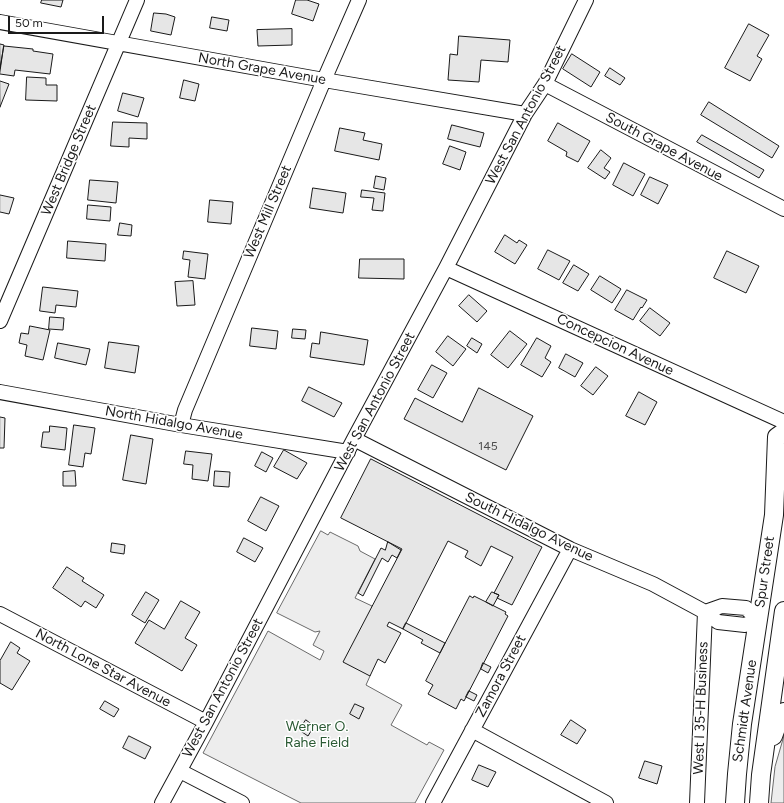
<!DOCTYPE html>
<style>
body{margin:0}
#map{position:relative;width:784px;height:803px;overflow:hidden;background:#fff;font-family:Figtree,sans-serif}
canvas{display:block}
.scale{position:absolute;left:8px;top:16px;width:96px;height:18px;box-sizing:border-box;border:2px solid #1a1a1a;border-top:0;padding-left:5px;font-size:12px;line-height:14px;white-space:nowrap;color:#1a1a1a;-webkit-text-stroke:3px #fff;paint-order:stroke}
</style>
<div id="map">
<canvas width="784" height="803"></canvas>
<div class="scale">50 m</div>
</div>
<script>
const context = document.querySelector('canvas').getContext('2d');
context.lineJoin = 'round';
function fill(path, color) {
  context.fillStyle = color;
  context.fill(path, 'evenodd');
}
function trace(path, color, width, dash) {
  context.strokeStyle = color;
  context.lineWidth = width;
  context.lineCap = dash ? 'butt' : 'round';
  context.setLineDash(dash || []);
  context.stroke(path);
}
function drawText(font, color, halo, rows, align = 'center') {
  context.font = font + ' Figtree,sans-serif';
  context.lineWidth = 3;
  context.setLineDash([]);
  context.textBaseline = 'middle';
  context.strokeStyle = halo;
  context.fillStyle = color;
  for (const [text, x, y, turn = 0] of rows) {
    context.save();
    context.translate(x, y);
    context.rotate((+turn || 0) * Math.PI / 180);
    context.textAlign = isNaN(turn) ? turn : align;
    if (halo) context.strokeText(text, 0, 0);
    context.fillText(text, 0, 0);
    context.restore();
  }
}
const built = new Path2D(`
 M 321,531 L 328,535 L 330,532 L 358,546 L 360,551 L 375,559 L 355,598 L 372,606 L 370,676 L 366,685 L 402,705 L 391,725 L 427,745 L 429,742 L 444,750 L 415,803 L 301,803 L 203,753 L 268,631 L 320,660 L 324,651 L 313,645 L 320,631 L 315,632 L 277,613 Z
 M 784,736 L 784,803 L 771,803 L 775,767 Z`);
fill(built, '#ededed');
trace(built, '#6a6a6a', 1);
const building = new Path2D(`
 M 42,0 L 63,0 L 61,7 L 41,3 Z
 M 296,0 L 307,0 L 319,4 L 313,21 L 292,14 Z
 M 154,13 L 166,14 L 175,17 L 171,35 L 151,31 Z
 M 212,17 L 229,20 L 227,31 L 210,28 Z
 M 749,24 L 769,35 L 757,56 L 762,59 L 750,81 L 725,68 Z
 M 292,29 L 292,45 L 258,46 L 257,30 Z
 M 459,36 L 510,40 L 508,62 L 481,60 L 479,82 L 448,80 L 450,54 L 457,55 Z
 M 0,44 L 4,45 L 0,68 Z
 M 4,46 L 33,49 L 33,51 L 53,54 L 50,74 L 15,70 L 14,76 L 0,74 Z
 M 572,54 L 600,72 L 591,87 L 563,69 Z
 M 610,68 L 625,78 L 620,85 L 605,76 Z
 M 27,77 L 46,78 L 46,85 L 57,85 L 57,101 L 26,100 Z
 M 184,80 L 199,84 L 195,101 L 180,98 Z
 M 0,81 L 9,84 L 0,107 Z
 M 123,93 L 144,98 L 138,117 L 118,111 Z
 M 709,102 L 779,146 L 772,158 L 701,115 Z
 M 113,122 L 147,123 L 147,139 L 129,138 L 129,147 L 111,146 Z
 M 558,123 L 590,141 L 578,162 L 566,156 L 567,152 L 548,141 Z
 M 452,125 L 484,133 L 480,147 L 448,139 Z
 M 340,128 L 365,133 L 363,140 L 382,144 L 379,160 L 335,151 Z
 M 702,135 L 764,170 L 759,178 L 697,142 Z
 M 450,146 L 466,152 L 460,170 L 443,164 Z
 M 601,150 L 611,158 L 604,168 L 610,172 L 605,179 L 588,168 Z
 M 624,163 L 645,174 L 633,196 L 613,185 Z
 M 376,176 L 386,178 L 384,190 L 374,188 Z
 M 650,177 L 668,185 L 658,204 L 641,195 Z
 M 90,180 L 118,182 L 116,203 L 88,200 Z
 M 313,188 L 346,193 L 343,213 L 310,208 Z
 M 362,190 L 385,193 L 383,211 L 372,210 L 374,198 L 361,197 Z
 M 0,195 L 14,198 L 9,214 L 0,212 Z
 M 210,200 L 233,202 L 231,224 L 208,222 Z
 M 88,205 L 111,207 L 110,221 L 87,219 Z
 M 120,223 L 132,225 L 131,236 L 118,235 Z
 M 505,235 L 517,243 L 519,240 L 527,245 L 515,264 L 495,252 Z
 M 68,241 L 106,244 L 105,261 L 67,258 Z
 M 548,250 L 570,261 L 559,280 L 538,269 Z
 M 184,251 L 208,254 L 205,279 L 188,277 L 190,260 L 183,259 Z
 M 727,251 L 759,266 L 746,293 L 714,278 Z
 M 360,259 L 404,259 L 404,279 L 359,278 Z
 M 574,265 L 589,274 L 578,291 L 563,283 Z
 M 600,276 L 621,289 L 612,303 L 591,290 Z
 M 193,281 L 195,305 L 177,306 L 175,282 Z
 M 43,287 L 78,291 L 76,307 L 56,305 L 55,313 L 40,311 Z
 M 627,290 L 647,300 L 642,308 L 641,307 L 633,320 L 615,310 Z
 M 469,295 L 487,311 L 477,322 L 459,306 Z
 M 650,308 L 670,323 L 660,336 L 640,321 Z
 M 50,317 L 64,318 L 63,330 L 49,329 Z
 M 30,326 L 50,330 L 43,360 L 25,356 L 27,345 L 19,343 L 21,333 L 28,334 Z
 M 252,328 L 278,331 L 276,349 L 250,346 Z
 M 293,329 L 306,330 L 305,339 L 292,338 Z
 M 510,331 L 527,344 L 508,368 L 491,355 Z
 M 321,332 L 368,340 L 364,365 L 310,357 L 312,343 L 319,344 Z
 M 448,336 L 466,349 L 453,366 L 436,352 Z
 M 472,338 L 482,344 L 477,353 L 467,346 Z
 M 537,338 L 551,346 L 545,358 L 551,362 L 542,377 L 521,365 Z
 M 109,342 L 139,346 L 135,373 L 105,368 Z
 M 58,343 L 90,349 L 86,365 L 55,358 Z
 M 566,354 L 583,363 L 575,377 L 559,368 Z
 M 432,365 L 447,373 L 433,398 L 418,390 Z
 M 596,367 L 608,376 L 593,395 L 581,386 Z
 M 309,387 L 342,403 L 334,417 L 302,401 Z
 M 479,388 L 533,416 L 506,470 L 404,419 L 415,398 L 462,422 Z
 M 639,392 L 657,402 L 645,425 L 626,416 Z
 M 0,417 L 5,418 L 4,448 L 0,448 Z
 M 74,425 L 95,428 L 91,454 L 85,453 L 83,467 L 69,465 Z
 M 50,426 L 67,428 L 65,450 L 41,447 L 43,432 L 49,432 Z
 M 131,435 L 153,439 L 146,484 L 123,480 Z
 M 284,450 L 307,463 L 297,479 L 274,467 Z
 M 186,451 L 212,454 L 208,481 L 192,479 L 193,465 L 184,464 Z
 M 262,452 L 273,458 L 266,472 L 255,466 Z
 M 371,459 L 542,547 L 512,605 L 497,598 L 499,595 L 494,593 L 513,557 L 491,546 L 481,566 L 465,557 L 468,551 L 448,541 L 403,629 L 389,622 L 387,626 L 401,633 L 385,663 L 378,659 L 370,676 L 343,662 L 402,549 L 341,518 Z
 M 75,471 L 76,486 L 63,486 L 63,472 Z
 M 215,471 L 230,472 L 229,487 L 214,486 Z
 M 261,497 L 279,506 L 266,531 L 248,521 Z
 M 244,538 L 263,548 L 255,562 L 237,552 Z
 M 388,542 L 401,550 L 397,558 L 392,555 L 388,562 L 382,558 L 363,596 L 358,593 L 381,548 L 385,550 Z
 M 112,543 L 125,545 L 124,554 L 111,552 Z
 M 67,567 L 84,578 L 82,581 L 104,595 L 96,608 L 85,601 L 81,607 L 53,588 Z
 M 146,592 L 159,600 L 145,623 L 132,615 Z
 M 492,592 L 499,595 L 493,606 L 486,602 Z
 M 470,596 L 473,598 L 474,596 L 506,612 L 505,614 L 508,616 L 464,701 L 461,699 L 456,709 L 428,694 L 433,685 L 426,681 Z
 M 181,601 L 200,612 L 185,638 L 197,645 L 182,671 L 135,643 L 149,620 L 164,629 Z
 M 406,623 L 445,643 L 440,653 L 421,643 L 423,640 L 403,629 Z
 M 11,642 L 20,648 L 17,653 L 30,661 L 12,690 L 0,683 L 0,661 Z
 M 483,663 L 491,667 L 488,673 L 481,669 Z
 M 469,691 L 477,695 L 474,701 L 466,697 Z
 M 105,701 L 119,709 L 114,717 L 100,709 Z
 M 355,704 L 364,708 L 359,719 L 350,714 Z
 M 306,720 L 314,726 L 308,736 L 299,730 Z
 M 571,720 L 586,730 L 577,744 L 561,735 Z
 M 129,736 L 151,747 L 145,759 L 123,748 Z
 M 645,761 L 662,766 L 657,784 L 639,778 Z
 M 479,765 L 496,772 L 488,787 L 472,780 Z`);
fill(building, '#e6e6e6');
trace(building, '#1a1a1a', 1);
const minor = new Path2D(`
 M 0,22 L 324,80 L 525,114
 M 545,84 L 784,209
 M 446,268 L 784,422
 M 0,321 L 137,0
 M 0,392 L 181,425 L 348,452
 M 181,425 L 185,410 L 324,80 L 359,0
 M 354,439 L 570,549 L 653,584 L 705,612 L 718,622 L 745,625 L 758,620 L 746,608 L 722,606 L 705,612
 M 0,614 L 206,722
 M 472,730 L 606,803
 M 180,771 L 242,803
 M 162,803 L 206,722 L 354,439 L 446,268 L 525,114 L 545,84 L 586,0
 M 433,803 L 570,549
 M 697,803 L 705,612`);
const major = new Path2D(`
 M 773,736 L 779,720 L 784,712
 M 735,803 L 737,774 L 742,724 L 774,515 L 777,437 L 784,432
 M 759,803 L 761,775 L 784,611`);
trace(minor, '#1a1a1a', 16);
trace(major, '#1a1a1a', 20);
trace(minor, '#fff', 14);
trace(major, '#fff', 18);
drawText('12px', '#4d4d4d', null, [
 ["145",488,446]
]);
drawText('14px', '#1a1a1a', '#fff', [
 ["North Grape Avenue",262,69,10],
 ["West San Antonio Street",526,115,-62],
 ["South Grape Avenue",664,147,28],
 ["West Bridge Street",69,160,-67],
 ["West Mill Street",268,212,-67],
 ["Concepcion Avenue",615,345,25],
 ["West San Antonio Street",375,402,-62],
 ["North Hidalgo Avenue",174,423,10],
 ["South Hidalgo Avenue",529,527,26],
 ["Spur Street",765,572,-82],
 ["North Lone Star Avenue",103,668,28],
 ["Zamora Street",501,676,-62],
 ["West San Antonio Street",223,688,-62],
 ["West I 35-H Business",701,708,-88],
 ["Schmidt Avenue",745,711,-82]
]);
drawText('14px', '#2b5a34', '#fff', [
 ["Werner O.",317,727],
 ["Rahe Field",317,743]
]);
</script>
